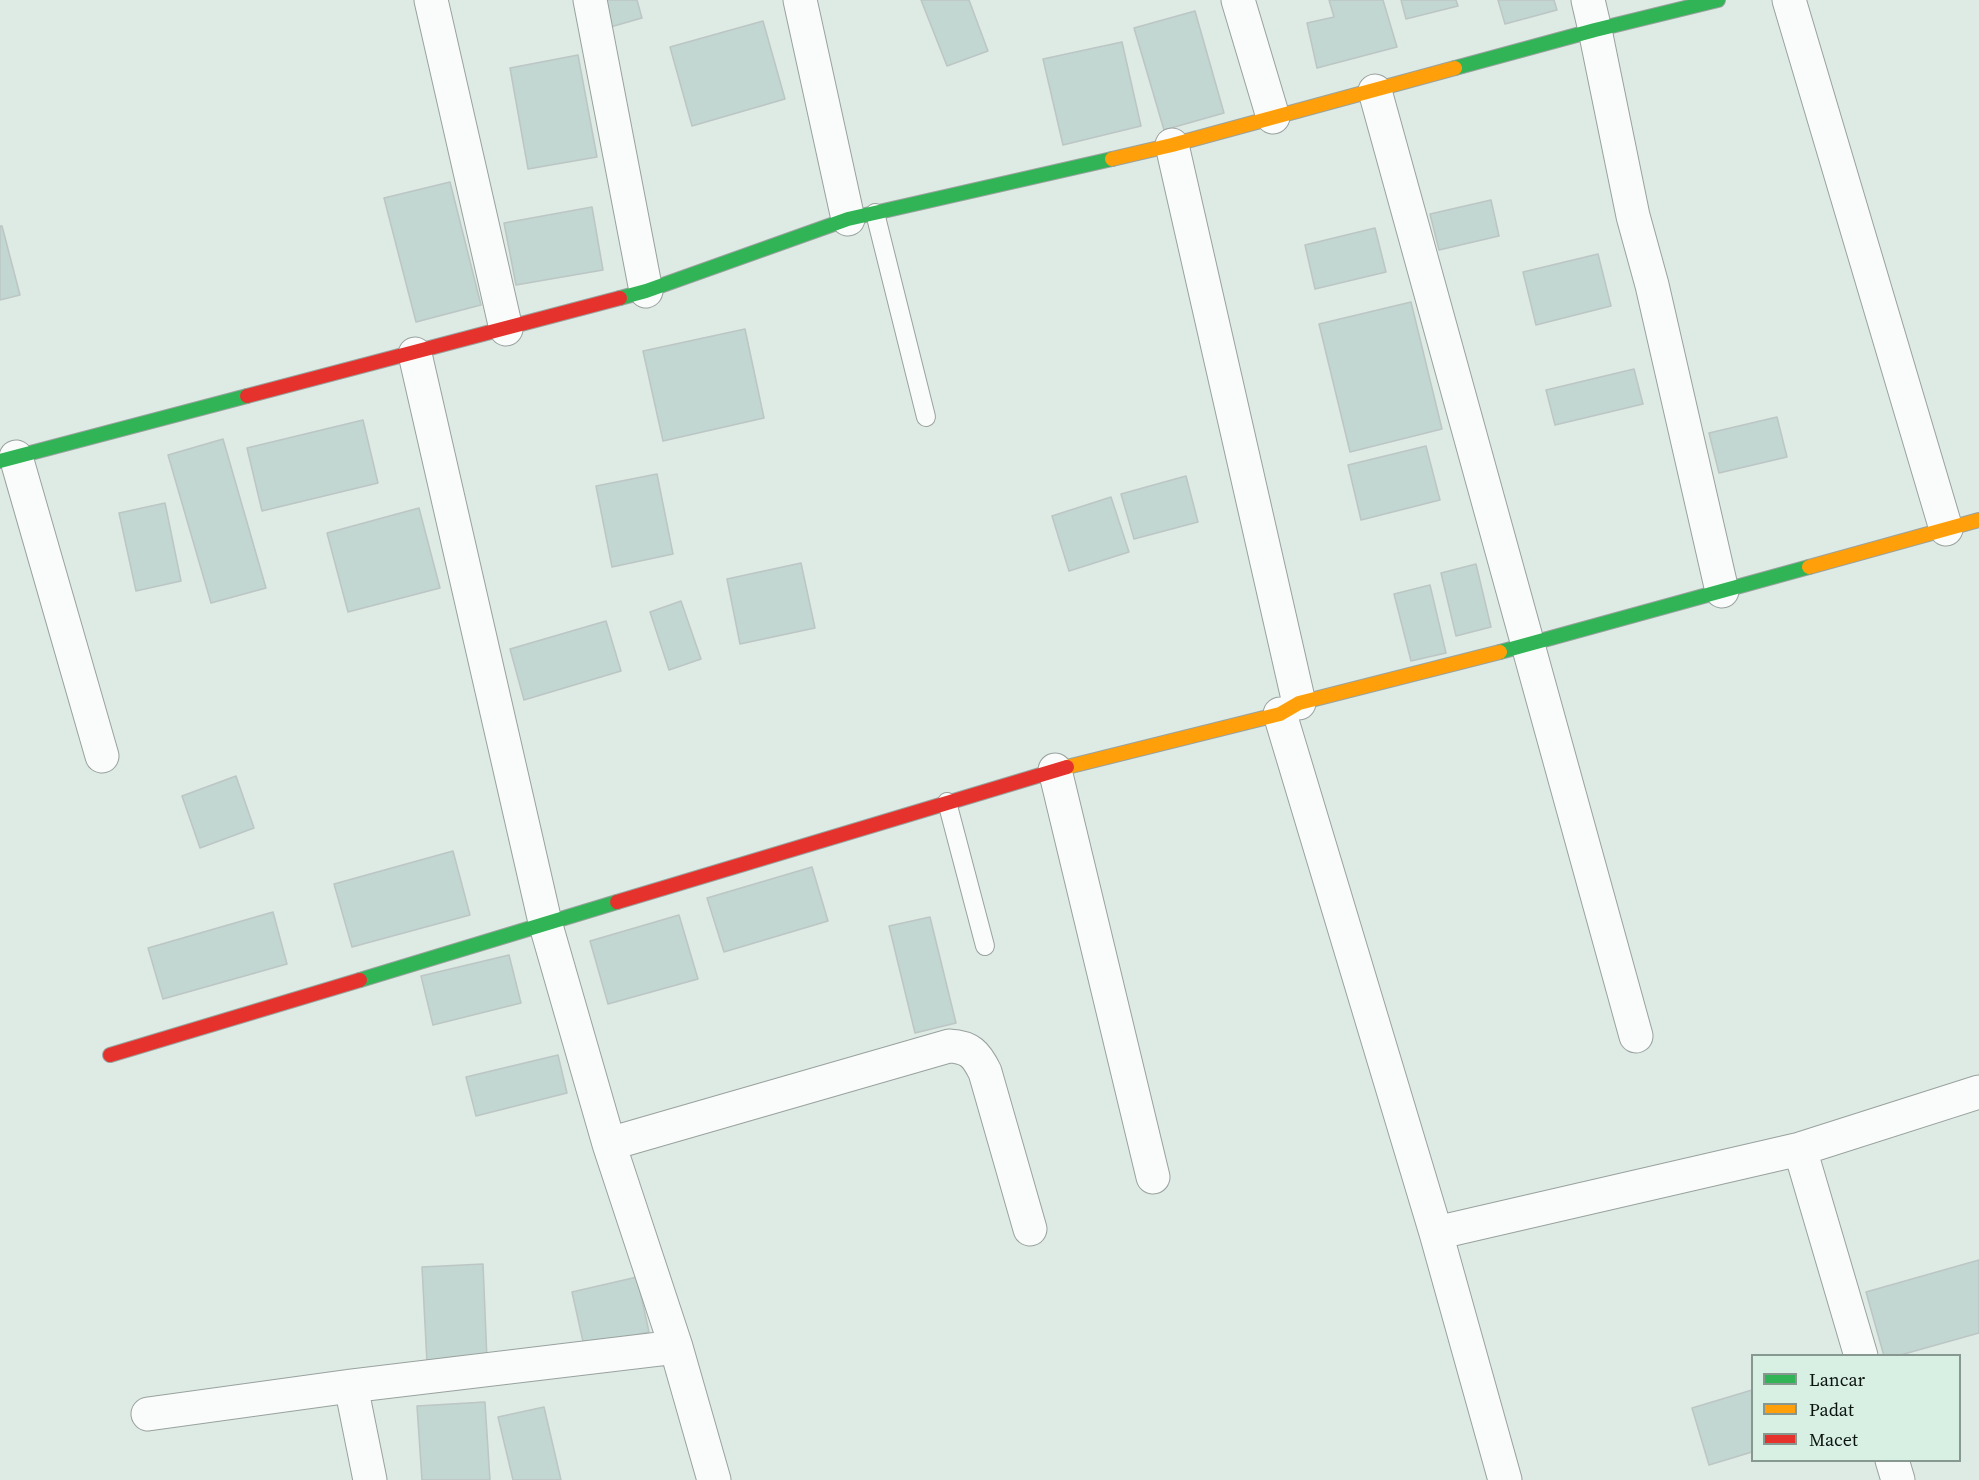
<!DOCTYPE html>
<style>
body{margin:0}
#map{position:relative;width:1979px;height:1480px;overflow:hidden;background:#deeae4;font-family:"Source Serif 4",serif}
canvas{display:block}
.legend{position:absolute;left:1751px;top:1354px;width:210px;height:108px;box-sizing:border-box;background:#d8f0e4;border:2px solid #86988f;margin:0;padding:8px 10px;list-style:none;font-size:18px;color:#0b130f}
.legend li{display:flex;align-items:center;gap:12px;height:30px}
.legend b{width:30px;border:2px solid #86988f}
</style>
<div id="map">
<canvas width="1979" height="1480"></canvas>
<ul class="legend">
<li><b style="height:8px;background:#30b455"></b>Lancar</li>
<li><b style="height:8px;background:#ff9f0a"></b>Padat</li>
<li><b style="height:8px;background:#e5322d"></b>Macet</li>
</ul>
</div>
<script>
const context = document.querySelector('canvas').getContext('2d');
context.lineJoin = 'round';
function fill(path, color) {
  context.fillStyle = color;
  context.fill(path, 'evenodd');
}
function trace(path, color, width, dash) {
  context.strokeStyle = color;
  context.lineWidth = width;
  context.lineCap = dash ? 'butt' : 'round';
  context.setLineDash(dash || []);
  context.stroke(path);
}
const building = new Path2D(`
 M 599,0 L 637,0 L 642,18 L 607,28 Z
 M 921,0 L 969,0 L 988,51 L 947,66 Z
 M 1329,0 L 1383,0 L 1397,47 L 1317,68 L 1307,23 L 1334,17 Z
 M 1401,0 L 1456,0 L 1458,6 L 1406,19 Z
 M 1498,0 L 1554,0 L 1557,10 L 1505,24 Z
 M 1195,11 L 1224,113 L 1164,130 L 1134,28 Z
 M 763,21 L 785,99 L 692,126 L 670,47 Z
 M 1122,42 L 1141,126 L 1063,145 L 1043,59 Z
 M 578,55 L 597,157 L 528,169 L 510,68 Z
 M 450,182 L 481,305 L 416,322 L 384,198 Z
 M 1491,200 L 1499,236 L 1439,250 L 1430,214 Z
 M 592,207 L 603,270 L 516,285 L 504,223 Z
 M 0,226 L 2,226 L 20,295 L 0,300 Z
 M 1375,228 L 1386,272 L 1315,289 L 1305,245 Z
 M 1598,254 L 1611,306 L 1536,325 L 1523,272 Z
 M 1411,302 L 1442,429 L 1350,452 L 1319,324 Z
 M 745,329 L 764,418 L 663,441 L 643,351 Z
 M 1634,369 L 1643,404 L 1555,425 L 1546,390 Z
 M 1777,417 L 1787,457 L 1719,473 L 1709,433 Z
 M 363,420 L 378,483 L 262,511 L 247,448 Z
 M 223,439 L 266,588 L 211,603 L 168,455 Z
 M 1426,446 L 1440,500 L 1361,520 L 1348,465 Z
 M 657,474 L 673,554 L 612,567 L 596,486 Z
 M 1186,476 L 1198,522 L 1134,539 L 1121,494 Z
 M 1111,497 L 1129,552 L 1069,571 L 1052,516 Z
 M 165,503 L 181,581 L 136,591 L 119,513 Z
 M 419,508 L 440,588 L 348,612 L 327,533 Z
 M 801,563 L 815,628 L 740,644 L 727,579 Z
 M 1476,564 L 1491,627 L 1456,636 L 1441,573 Z
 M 1430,585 L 1446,653 L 1411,661 L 1394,594 Z
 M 681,601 L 701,659 L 669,670 L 650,612 Z
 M 606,621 L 621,671 L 524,700 L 510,649 Z
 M 236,776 L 254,828 L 200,848 L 182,796 Z
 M 453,851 L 470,915 L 352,947 L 334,884 Z
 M 812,867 L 828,921 L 724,952 L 707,898 Z
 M 273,912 L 287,964 L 163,999 L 148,948 Z
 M 679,915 L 698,979 L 608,1004 L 590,941 Z
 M 930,917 L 956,1023 L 915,1033 L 889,926 Z
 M 509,955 L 521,1003 L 433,1025 L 421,976 Z
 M 558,1055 L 567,1093 L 476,1116 L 466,1077 Z
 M 1979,1260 L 1979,1333 L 1897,1356 L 1884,1356 L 1866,1292 Z
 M 483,1264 L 487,1360 L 427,1363 L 422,1267 Z
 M 637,1277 L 649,1332 L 584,1346 L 572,1292 Z
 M 1752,1390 L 1752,1452 L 1709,1465 L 1692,1408 Z
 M 485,1402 L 490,1480 L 422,1480 L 417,1406 Z
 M 544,1407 L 561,1480 L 513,1480 L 498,1417 Z`);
fill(building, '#c2d6d2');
trace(building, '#bcc6c4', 1.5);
const lane = new Path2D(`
 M 875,213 L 926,417
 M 947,802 L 985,946`);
const street = new Path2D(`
 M 431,0 L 506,329
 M 590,0 L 646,291
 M 800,0 L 848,219
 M 1238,0 L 1273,117
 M 1588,0 L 1595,30 L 1633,216 L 1652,285 L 1722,591
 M 1789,0 L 1946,529
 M 1375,91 L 1636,1036
 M 1172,145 L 1299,703
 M 415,354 L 545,922 L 609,1144 L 676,1347 L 714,1480
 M 16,457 L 102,756
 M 1280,714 L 1436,1233 L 1505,1480
 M 1055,770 L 1153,1177
 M 609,1144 L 949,1046 C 970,1047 976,1054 985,1072 L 1030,1229
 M 1800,1149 L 1861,1356
 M 1436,1233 L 1800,1149 L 1979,1092
 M 351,1386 L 370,1480
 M 148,1414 L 351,1386 L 676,1347
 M 1892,1460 L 1898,1480`);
const fast = new Path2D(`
 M 1455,68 L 1595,30 L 1718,0
 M 620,298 L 646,291 L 848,219 L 1112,159
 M 0,461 L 247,396
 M 1500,652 L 1809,567
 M 360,980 L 617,902`);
const slow = new Path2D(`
 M 1112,159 L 1172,145 L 1455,68
 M 1809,567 L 1979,520
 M 1067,767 L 1280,714 L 1299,703 L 1500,652`);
const jam = new Path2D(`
 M 247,396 L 620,298
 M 617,902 L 1067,767
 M 110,1055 L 360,980`);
trace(lane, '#99a29e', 20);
trace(street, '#99a29e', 35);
trace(fast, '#99a29e', 16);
trace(slow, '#99a29e', 16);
trace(jam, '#99a29e', 16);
trace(lane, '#fafcfb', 18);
trace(street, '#fafcfb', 33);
trace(fast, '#30b455', 14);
trace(slow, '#ff9f0a', 14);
trace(jam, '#e5322d', 14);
</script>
